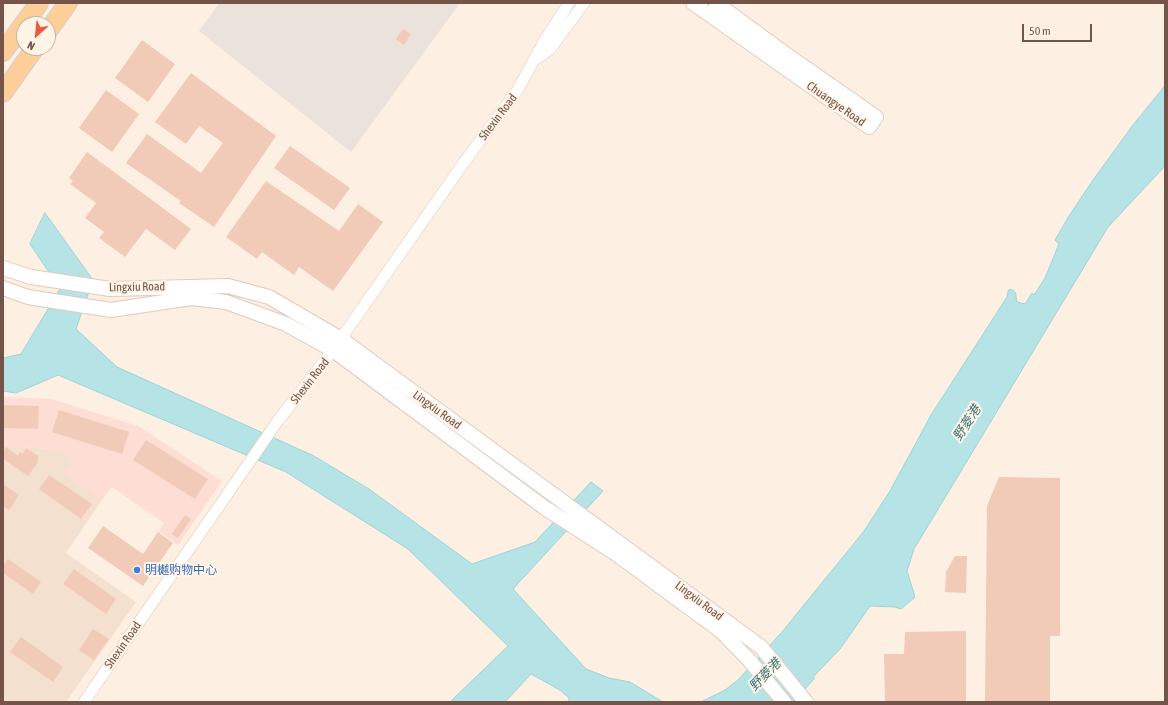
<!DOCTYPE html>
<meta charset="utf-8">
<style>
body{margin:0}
#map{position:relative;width:1168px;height:705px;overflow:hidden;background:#fdefe1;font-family:"Asap Condensed",sans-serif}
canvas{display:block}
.frame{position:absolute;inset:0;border:4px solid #745348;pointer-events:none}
.north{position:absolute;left:16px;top:16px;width:40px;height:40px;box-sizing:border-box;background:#fff4e7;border:1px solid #c7b4a7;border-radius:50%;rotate:207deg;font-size:11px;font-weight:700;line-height:16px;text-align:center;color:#745348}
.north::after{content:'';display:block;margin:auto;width:14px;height:18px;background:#e95a43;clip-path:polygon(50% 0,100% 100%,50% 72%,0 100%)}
.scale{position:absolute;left:1022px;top:24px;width:70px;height:18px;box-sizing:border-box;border:2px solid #745348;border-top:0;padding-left:5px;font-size:12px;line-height:14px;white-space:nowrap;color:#745348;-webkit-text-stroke:3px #fff4e7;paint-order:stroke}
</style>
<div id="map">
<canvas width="1168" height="705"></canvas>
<div class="frame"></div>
<div class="north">N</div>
<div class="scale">50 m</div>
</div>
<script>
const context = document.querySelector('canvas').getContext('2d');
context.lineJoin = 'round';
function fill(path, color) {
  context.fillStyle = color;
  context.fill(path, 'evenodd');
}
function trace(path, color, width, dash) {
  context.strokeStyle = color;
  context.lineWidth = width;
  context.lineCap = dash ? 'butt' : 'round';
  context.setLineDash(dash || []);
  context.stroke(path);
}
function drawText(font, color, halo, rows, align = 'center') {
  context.font = font + ' "Asap Condensed","Noto Sans SC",sans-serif';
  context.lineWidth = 4;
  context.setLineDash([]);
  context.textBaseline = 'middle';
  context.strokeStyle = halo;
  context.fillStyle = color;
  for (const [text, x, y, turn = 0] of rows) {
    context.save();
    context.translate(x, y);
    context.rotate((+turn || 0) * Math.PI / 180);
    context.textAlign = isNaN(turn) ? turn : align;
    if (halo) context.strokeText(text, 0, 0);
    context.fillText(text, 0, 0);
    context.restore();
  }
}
fill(new Path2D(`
 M 3,446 L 51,449 L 74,456 L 64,473 L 102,500 L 66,553 L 136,602 L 66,702 L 3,702 Z`), '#f4e0cf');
fill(new Path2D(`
 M 3,397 L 51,399 L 138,426 L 222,481 L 178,545 L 159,531 L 164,523 L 112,487 L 102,500 L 63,473 L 74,456 L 51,449 L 3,446 Z`), '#fdddd4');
fill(new Path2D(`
 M 219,3 L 460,3 L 351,152 L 199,31 Z`), '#ebe2dc');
const water = new Path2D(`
 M 1165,86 L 1165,166 L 1108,227 L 914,549 L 907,571 L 915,597 L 901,609 L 895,607 L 870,606 L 840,649 L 814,676 L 814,679 L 793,702 L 701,702 L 725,690 L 738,680 L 782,632 L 864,531 L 890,491 L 931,415 L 1007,297 L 1008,291 L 1010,289 C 1018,292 1015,295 1017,302 L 1025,304 L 1032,293 L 1034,295 L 1045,278 L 1059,244 L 1055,240 L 1069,216 L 1093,180 L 1133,125 Z
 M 45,213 L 93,280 L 76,329 L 117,367 L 314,456 L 369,489 L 472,564 L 535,542 L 591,482 L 603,491 L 513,589 L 586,669 L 609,678 L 630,682 L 663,702 L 569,702 L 569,698 L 560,690 L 531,674 L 505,702 L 450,702 L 508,646 L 408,549 L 286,472 L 58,375 L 16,393 L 3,391 L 3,358 L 21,354 L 60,289 L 30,244 Z`);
fill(water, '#b5e3e6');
trace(water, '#9bd4d8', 1);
fill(new Path2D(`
 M 403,29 L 411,34 L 404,45 L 396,39 Z
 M 142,40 L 175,64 L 148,102 L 115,78 Z
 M 191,73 L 276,136 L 214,227 L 179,203 L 181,201 L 126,163 L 147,134 L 201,173 L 223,143 L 199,126 L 186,144 L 155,122 Z
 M 106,90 L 139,114 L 112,152 L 79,128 Z
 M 290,146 L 350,188 L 334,210 L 274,168 Z
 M 87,152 L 191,229 L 175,250 L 146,229 L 125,257 L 99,238 L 104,232 L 85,218 L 96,203 L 70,184 L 73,181 L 69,178 Z
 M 266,181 L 339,231 L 358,204 L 383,222 L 333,291 L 299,267 L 294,275 L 262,252 L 257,259 L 226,237 Z
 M 3,405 L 39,406 L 38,429 L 3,428 Z
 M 59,410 L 129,432 L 122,454 L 52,432 Z
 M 146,440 L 208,479 L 195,499 L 133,460 Z
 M 6,447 L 18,456 L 20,452 L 23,454 L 26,448 L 38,456 L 38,462 L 28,476 L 3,459 L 3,452 Z
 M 49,475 L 92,504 L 81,519 L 39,489 Z
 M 999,477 L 1060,478 L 1060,636 L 1050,636 L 1050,702 L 985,702 L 987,506 Z
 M 3,484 L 19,495 L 9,510 L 3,506 Z
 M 185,515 L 191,519 L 178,538 L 172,534 Z
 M 103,526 L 143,554 L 158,532 L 173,543 L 143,586 L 88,548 Z
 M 955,556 L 967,556 L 966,593 L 945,592 L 946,572 Z
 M 8,559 L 41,582 L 33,594 L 3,573 L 3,566 Z
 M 74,569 L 116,599 L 106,614 L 63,584 Z
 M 93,629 L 109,639 L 94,660 L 79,650 Z
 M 966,631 L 966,702 L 885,702 L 884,654 L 904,654 L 905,632 Z
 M 21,637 L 63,667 L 53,682 L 10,652 Z`), '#f2cab8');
const minor = new Path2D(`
 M 536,59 L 550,49 L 584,3
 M 84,702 L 277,422 L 333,350 L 465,161 L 517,91 L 545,40 L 569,3`);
const tertiary = new Path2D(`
 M 693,3 L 869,127 L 876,117 L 784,53 L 716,3
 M 3,268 L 31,277 L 110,289 L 228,286 L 269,297 L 341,339 L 761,647 L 806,702
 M 3,288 L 28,297 L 111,310 L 191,298 L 226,302 L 286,324 L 333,350 L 545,508 L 615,553 L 721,631 L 749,660 L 784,702`);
const primary = new Path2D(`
 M 48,31 L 68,3
 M 3,52 L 39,3
 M 3,93 L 35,48`);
trace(minor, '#e1cbbd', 12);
trace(tertiary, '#e1cbbd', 16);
trace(primary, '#d8cfcc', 20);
trace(minor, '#fff', 11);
trace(tertiary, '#fff', 14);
trace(primary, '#fdce98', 18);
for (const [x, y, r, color] of [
 [137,570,4,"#3f7fe0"]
]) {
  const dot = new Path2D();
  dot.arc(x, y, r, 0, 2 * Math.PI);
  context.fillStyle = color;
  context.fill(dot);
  trace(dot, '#fff4e7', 1.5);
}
drawText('12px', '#745348', '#fff4e7', [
 ["Chuangye Road",836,104,35],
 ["Shexin Road",498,117,-53],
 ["Lingxiu Road",137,287,-1],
 ["Shexin Road",310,381,-52],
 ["Lingxiu Road",437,410,36],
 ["Lingxiu Road",699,601,37],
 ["Shexin Road",123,645,-55]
]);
drawText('12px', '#366cbe', '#fff4e7', [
 ["明樾购物中心",145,570]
], 'left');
drawText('italic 13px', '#3b757a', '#fff4e7', [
 ["野菱港",967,423,-57],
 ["野菱港",765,675,-46]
]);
</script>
